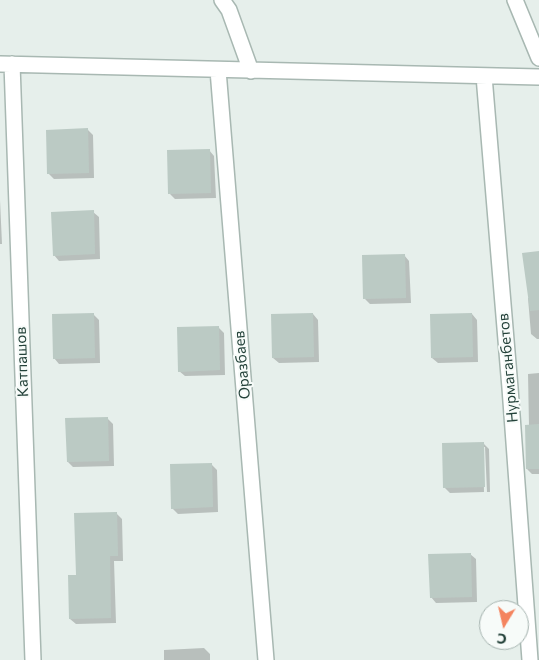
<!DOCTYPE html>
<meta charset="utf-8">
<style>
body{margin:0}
#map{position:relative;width:539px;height:660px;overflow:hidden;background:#e6efeb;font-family:Commissioner,sans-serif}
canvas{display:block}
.north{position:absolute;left:479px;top:600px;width:50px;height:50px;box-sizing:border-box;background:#f7fbf9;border:1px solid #a3b1ad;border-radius:50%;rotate:189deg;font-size:14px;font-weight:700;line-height:20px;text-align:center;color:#24423a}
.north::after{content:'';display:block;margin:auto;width:18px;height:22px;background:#f4845f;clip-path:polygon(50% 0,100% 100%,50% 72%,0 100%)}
</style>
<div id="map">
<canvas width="539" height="660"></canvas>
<div class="north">С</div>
</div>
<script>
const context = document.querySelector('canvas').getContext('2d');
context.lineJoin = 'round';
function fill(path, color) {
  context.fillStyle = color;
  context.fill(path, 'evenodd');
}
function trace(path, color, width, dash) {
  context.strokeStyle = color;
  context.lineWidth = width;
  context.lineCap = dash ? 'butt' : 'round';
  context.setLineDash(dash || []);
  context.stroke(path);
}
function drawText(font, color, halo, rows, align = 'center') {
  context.font = font + ' Commissioner,sans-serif';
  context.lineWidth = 4;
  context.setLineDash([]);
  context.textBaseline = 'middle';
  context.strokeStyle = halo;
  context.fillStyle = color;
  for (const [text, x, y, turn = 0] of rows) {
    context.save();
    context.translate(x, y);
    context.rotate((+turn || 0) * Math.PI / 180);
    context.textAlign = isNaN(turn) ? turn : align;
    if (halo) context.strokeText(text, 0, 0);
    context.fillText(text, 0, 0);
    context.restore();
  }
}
fill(new Path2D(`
 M 88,130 L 93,135 L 94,178 L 54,179 L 48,173 Z
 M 209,150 L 214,156 L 216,198 L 175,199 L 170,194 Z
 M 0,200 L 2,244 L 0,244 Z
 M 93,212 L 99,217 L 100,259 L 59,261 L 54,255 Z
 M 539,252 L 539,339 L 537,339 L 531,334 L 528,298 L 530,297 Z
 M 404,255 L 409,261 L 411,303 L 370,304 L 365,299 Z
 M 93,314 L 99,320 L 100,363 L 59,364 L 54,358 Z
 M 313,314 L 318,320 L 319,362 L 279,363 L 273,358 Z
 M 472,314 L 477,320 L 478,362 L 438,363 L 432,358 Z
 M 219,328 L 224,333 L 225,375 L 185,376 L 179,371 Z
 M 539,373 L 539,474 L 532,474 L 527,469 L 529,426 L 528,374 Z
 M 107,418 L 113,424 L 114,466 L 73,467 L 68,462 Z
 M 484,444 L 489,449 L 490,492 L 487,492 L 485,447 L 483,447 L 484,492 L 450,493 L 444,487 Z
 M 212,465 L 217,470 L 218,512 L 178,514 L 172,508 Z
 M 116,513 L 122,519 L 123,561 L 114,561 L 116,623 L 76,624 L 70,619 L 77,576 Z
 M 470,554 L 476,559 L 477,602 L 436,603 L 431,597 Z
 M 204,648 L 210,654 L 210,660 L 164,660 L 164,650 Z`), '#0003');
fill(new Path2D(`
 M 88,128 L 89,173 L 47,174 L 46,130 Z
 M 210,149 L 211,193 L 168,194 L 167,150 Z
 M 94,210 L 95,254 L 53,256 L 51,212 Z
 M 539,251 L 539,310 L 530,311 L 522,253 Z
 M 405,254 L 406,298 L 363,299 L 362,255 Z
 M 94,313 L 95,358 L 53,359 L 52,314 Z
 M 313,313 L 314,357 L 272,358 L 271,314 Z
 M 472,313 L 473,357 L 431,358 L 430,314 Z
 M 219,326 L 220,370 L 178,372 L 177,327 Z
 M 108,417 L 109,461 L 67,462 L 65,418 Z
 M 539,424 L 539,469 L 526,469 L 525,425 Z
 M 484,442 L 485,487 L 443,488 L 442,443 Z
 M 212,463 L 213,507 L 171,509 L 170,464 Z
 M 117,512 L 118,556 L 110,556 L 111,618 L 69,619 L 68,575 L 76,575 L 74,513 Z
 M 471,553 L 472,597 L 430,598 L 428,554 Z`), '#bbcac4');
const minor = new Path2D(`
 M 222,0 L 229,10 L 251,71
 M 515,0 L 539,58
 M 0,64 L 539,77
 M 12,64 L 33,660
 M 218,70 L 266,660
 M 484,76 L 510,388 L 530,660`);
trace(minor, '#a8b8b2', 18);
trace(minor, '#fff', 15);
drawText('15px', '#24423a', '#f7fbf9', [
 ["Катпашов",22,362,-92],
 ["Оразбаев",242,365,-95],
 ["Нурмаганбетов",508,368,-95]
]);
</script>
